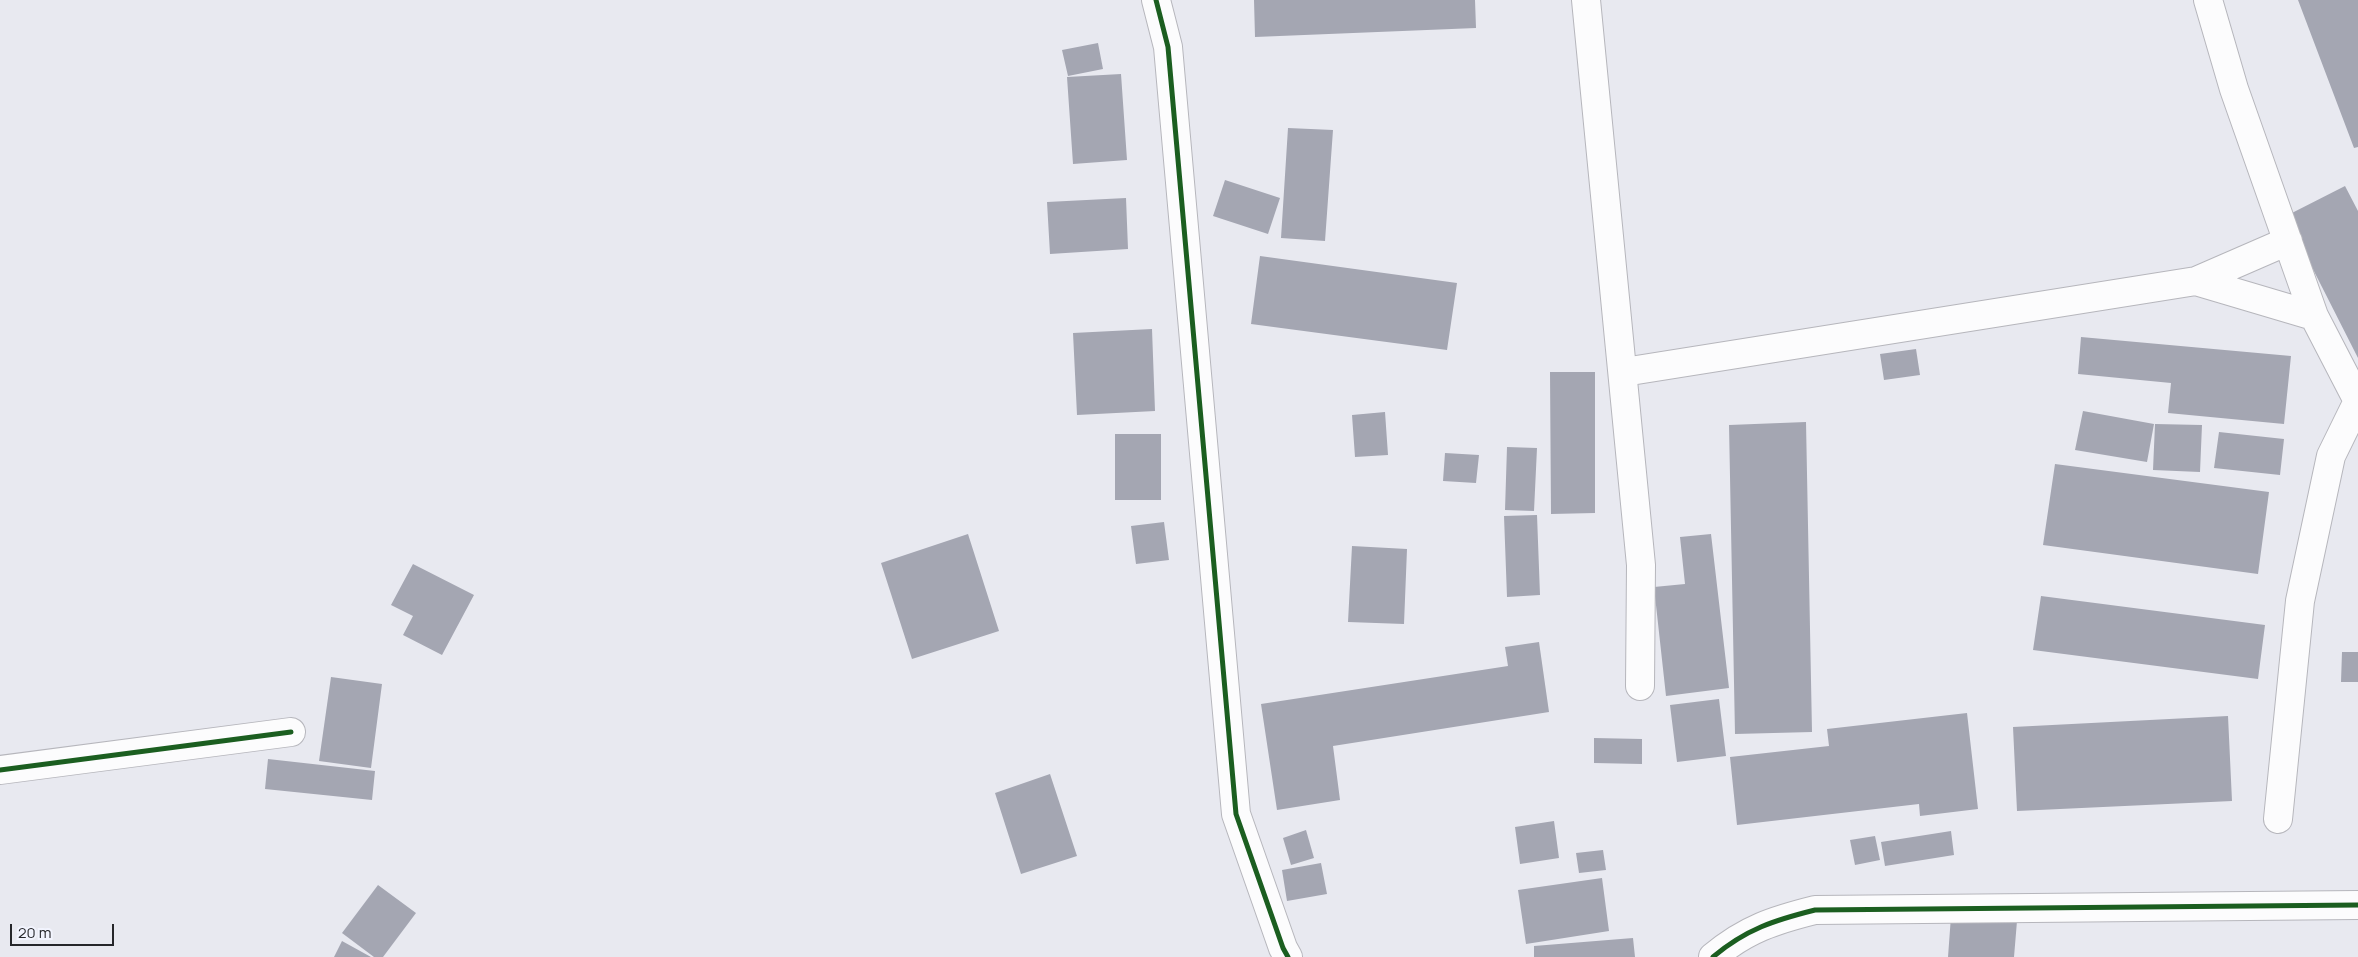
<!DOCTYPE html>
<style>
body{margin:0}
#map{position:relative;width:2358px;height:957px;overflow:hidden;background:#e8e9f0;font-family:Manrope,sans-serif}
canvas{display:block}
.scale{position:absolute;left:10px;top:924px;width:104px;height:22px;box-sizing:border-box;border:2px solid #25262a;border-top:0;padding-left:6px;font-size:15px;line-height:18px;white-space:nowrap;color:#25262a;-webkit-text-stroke:4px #f2f4fe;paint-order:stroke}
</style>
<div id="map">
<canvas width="2358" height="957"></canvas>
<div class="scale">20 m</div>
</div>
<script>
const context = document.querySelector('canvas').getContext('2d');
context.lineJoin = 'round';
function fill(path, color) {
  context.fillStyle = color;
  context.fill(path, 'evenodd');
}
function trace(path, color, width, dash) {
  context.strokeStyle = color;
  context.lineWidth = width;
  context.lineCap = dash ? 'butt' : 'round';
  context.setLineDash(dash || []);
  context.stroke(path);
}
fill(new Path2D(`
 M 1254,0 L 1475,0 L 1476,28 L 1255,37 Z
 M 2298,0 L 2358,0 L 2358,147 L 2354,148 Z
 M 1098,43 L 1103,69 L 1068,76 L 1062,50 Z
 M 1121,74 L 1127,160 L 1073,164 L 1067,77 Z
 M 1288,128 L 1333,130 L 1325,241 L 1281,238 Z
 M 1225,180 L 1280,198 L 1268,234 L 1213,216 Z
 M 2345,186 L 2358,211 L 2358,358 L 2286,216 Z
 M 1126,198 L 1128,249 L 1050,254 L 1047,202 Z
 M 1260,256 L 1457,283 L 1447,350 L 1251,324 Z
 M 1152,329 L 1155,411 L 1077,415 L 1073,333 Z
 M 2081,337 L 2291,356 L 2284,424 L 2168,413 L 2171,383 L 2078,374 Z
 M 1916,349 L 1920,375 L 1884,380 L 1880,354 Z
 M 1550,372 L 1595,372 L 1595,513 L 1551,514 Z
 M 2083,411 L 2154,424 L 2147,462 L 2075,450 Z
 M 1385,412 L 1388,455 L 1355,457 L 1352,415 Z
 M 1806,422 L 1812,732 L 1735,734 L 1729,425 Z
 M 2155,424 L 2202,425 L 2200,472 L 2153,470 Z
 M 2219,432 L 2284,439 L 2280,475 L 2214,468 Z
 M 1115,434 L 1161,434 L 1161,500 L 1115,500 Z
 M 1507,447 L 1537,448 L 1534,511 L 1505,510 Z
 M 1445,453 L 1479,455 L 1476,483 L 1443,481 Z
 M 2055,464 L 2269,492 L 2258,574 L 2043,545 Z
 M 1537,515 L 1540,595 L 1507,597 L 1504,516 Z
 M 1164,522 L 1169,560 L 1136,564 L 1131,526 Z
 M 968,534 L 999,631 L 912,659 L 881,563 Z
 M 1711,534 L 1729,688 L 1666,696 L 1654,587 L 1685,584 L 1680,537 Z
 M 1352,546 L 1407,549 L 1404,624 L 1348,622 Z
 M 413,564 L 474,595 L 442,655 L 403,635 L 413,616 L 391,605 Z
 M 2041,596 L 2265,625 L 2258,679 L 2033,650 Z
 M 1539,642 L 1549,712 L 1333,746 L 1340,800 L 1277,810 L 1261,704 L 1508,666 L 1505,647 Z
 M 2342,652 L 2358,652 L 2358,682 L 2341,682 Z
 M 331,677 L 382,684 L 371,768 L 319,761 Z
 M 1719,699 L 1726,756 L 1677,762 L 1670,705 Z
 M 1967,713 L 1978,809 L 1920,816 L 1919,804 L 1737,825 L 1730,757 L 1829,746 L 1827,729 Z
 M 2228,716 L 2232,801 L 2017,811 L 2013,727 Z
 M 1594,738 L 1642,739 L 1642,764 L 1594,763 Z
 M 268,759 L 375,771 L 372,800 L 265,789 Z
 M 1050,774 L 1077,856 L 1021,874 L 995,793 Z
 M 1554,821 L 1559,858 L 1520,864 L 1515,827 Z
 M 1306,830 L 1314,858 L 1291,865 L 1283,838 Z
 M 1951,831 L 1954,855 L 1885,866 L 1881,842 Z
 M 1875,836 L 1880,860 L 1855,865 L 1850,840 Z
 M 1603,850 L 1606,870 L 1579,873 L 1576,853 Z
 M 1321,863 L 1327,894 L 1287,901 L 1282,870 Z
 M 1602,878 L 1609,931 L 1526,944 L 1518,890 Z
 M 378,885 L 416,913 L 383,957 L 374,957 L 342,933 Z
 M 1951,916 L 2017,921 L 2014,957 L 1948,957 Z
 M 1633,938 L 1635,957 L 1534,957 L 1534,946 Z
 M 342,941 L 371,957 L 334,957 Z`), '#a4a6b2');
const minor = new Path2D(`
 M 1156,0 L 1168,47 L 1236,814 L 1283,948 L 1288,957
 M 1586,0 L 1641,565 L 1640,686
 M 2208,0 L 2234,89 L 2314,316 L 2358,401
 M 2196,281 L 2314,316
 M 1624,372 L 2196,281 L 2288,241
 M 0,770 L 291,732
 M 2278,819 L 2300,601 L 2331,456 L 2358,401
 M 1713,957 C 1746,929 1775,920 1815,910 L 2358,905`);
trace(minor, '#b6b6bc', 30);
trace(minor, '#fcfcfd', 28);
trace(new Path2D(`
 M 1156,0 L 1168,47 L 1236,814 L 1283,948 L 1288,957
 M 0,770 L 291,732
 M 1713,957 C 1746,929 1775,920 1815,910 L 2358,905`), '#1b5e20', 5);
</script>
